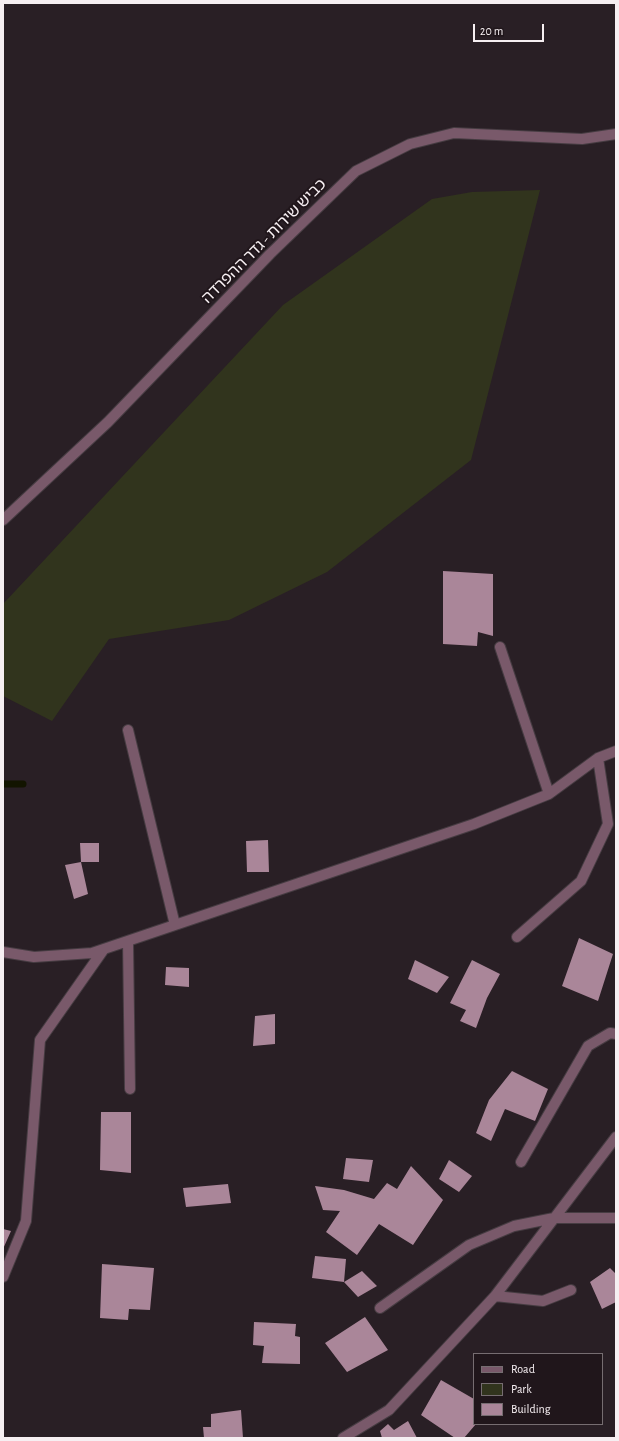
<!DOCTYPE html>
<meta charset="utf-8">
<style>
body{margin:0}
#map{position:relative;width:619px;height:1441px;overflow:hidden;background:#291f25;font-family:"Alegreya Sans",sans-serif}
canvas{display:block}
.frame{position:absolute;inset:0;border:4px solid #f6eff2;pointer-events:none}
.legend{position:absolute;left:473px;top:1353px;width:130px;height:72px;box-sizing:border-box;background:#20161b;border:1px solid #766d71;margin:0;padding:5px 7px;list-style:none;font-size:12px;color:#f6eff2}
.legend li{display:flex;align-items:center;gap:8px;height:20px}
.legend b{width:20px;border:1px solid #766d71}
.scale{position:absolute;left:473px;top:24px;width:71px;height:18px;box-sizing:border-box;border:2px solid #f6eff2;border-top:0;padding-left:5px;font-size:12px;line-height:14px;white-space:nowrap;color:#f6eff2;-webkit-text-stroke:3px #20161b;paint-order:stroke}
</style>
<div id="map">
<canvas width="619" height="1441"></canvas>
<div class="frame"></div>
<ul class="legend">
<li><b style="height:5px;background:#79596a"></b>Road</li>
<li><b style="height:11px;background:#31341d"></b>Park</li>
<li><b style="height:11px;background:#aa8699"></b>Building</li>
</ul>
<div class="scale">20 m</div>
</div>
<script>
const context = document.querySelector('canvas').getContext('2d');
context.lineJoin = 'round';
function fill(path, color) {
  context.fillStyle = color;
  context.fill(path, 'evenodd');
}
function trace(path, color, width, dash) {
  context.strokeStyle = color;
  context.lineWidth = width;
  context.lineCap = dash ? 'butt' : 'round';
  context.setLineDash(dash || []);
  context.stroke(path);
}
function drawText(font, color, halo, rows, align = 'center') {
  context.font = font + ' "Alegreya Sans","Noto Sans Hebrew",sans-serif';
  context.lineWidth = 4;
  context.setLineDash([]);
  context.textBaseline = 'middle';
  context.strokeStyle = halo;
  context.fillStyle = color;
  for (const [text, x, y, turn = 0] of rows) {
    context.save();
    context.translate(x, y);
    context.rotate((+turn || 0) * Math.PI / 180);
    context.textAlign = isNaN(turn) ? turn : align;
    if (halo) context.strokeText(text, 0, 0);
    context.fillText(text, 0, 0);
    context.restore();
  }
}
fill(new Path2D(`
 M 540,190 L 471,460 L 327,572 L 229,620 L 109,639 L 52,721 L 3,696 L 3,604 L 283,305 L 432,199 L 472,192 Z`), '#31341d');
trace(new Path2D(`
 M 3,784 L 23,784`), '#121400', 7);
fill(new Path2D(`
 M 443,571 L 493,574 L 493,636 L 478,632 L 477,646 L 443,644 Z
 M 268,840 L 269,872 L 247,872 L 246,841 Z
 M 80,843 L 99,843 L 99,862 L 81,862 Z
 M 81,862 L 88,894 L 74,899 L 65,865 Z
 M 579,938 L 613,954 L 598,1001 L 562,986 Z
 M 415,960 L 449,977 L 437,993 L 408,979 Z
 M 472,960 L 500,974 L 487,998 L 476,1028 L 460,1021 L 466,1010 L 450,1003 Z
 M 166,967 L 189,968 L 189,987 L 165,985 Z
 M 275,1014 L 275,1044 L 253,1046 L 255,1016 Z
 M 512,1071 L 548,1089 L 535,1121 L 505,1109 L 491,1141 L 476,1133 L 489,1100 Z
 M 101,1112 L 131,1112 L 131,1173 L 100,1170 Z
 M 346,1158 L 373,1160 L 369,1182 L 343,1179 Z
 M 449,1160 L 472,1176 L 459,1192 L 439,1179 Z
 M 411,1166 L 443,1200 L 413,1245 L 379,1224 L 357,1255 L 326,1232 L 340,1211 L 323,1210 L 315,1186 L 344,1190 L 374,1199 L 387,1183 L 397,1189 Z
 M 228,1184 L 231,1203 L 186,1207 L 183,1188 Z
 M 3,1229 L 11,1231 L 3,1249 Z
 M 315,1256 L 346,1259 L 344,1282 L 312,1278 Z
 M 102,1264 L 154,1268 L 150,1310 L 129,1309 L 128,1320 L 100,1318 Z
 M 610,1268 L 616,1274 L 616,1302 L 602,1309 L 590,1282 Z
 M 362,1271 L 377,1286 L 358,1297 L 344,1282 Z
 M 365,1317 L 388,1350 L 347,1372 L 325,1343 Z
 M 254,1322 L 296,1324 L 295,1336 L 300,1337 L 300,1364 L 262,1363 L 264,1346 L 253,1345 Z
 M 441,1380 L 474,1399 L 474,1424 L 476,1424 L 464,1438 L 455,1438 L 421,1415 Z
 M 241,1410 L 243,1438 L 204,1438 L 203,1427 L 211,1427 L 211,1414 Z
 M 408,1421 L 417,1438 L 382,1438 L 380,1431 L 388,1424 L 394,1430 Z`), '#aa8699');
const lane = new Path2D(`
 M 3,520 L 108,422 L 270,254 L 356,171 L 410,144 L 454,133 L 582,139 L 616,134`);
const street = new Path2D(`
 M 500,647 L 549,794
 M 128,730 L 175,925
 M 517,937 L 581,881 L 608,824 L 598,758
 M 128,941 L 130,1089
 M 3,952 L 34,957 L 92,953 L 474,824 L 549,794 L 598,758 L 616,751
 M 521,1162 L 588,1046 L 610,1033 L 616,1034
 M 3,1277 L 26,1221 L 40,1040 L 104,949
 M 495,1296 L 543,1301 L 571,1290
 M 380,1308 L 469,1245 L 514,1226 L 554,1218 L 616,1218
 M 343,1438 L 389,1410 L 495,1296 L 616,1137`);
trace(lane, '#463c42', 12);
trace(street, '#463c42', 12);
trace(lane, '#79596a', 10);
trace(street, '#79596a', 10);
drawText('16px', '#f6eff2', '#20161b', [
 ["כביש שירות - גדר ההפרדה",264,241,-45]
]);
</script>
